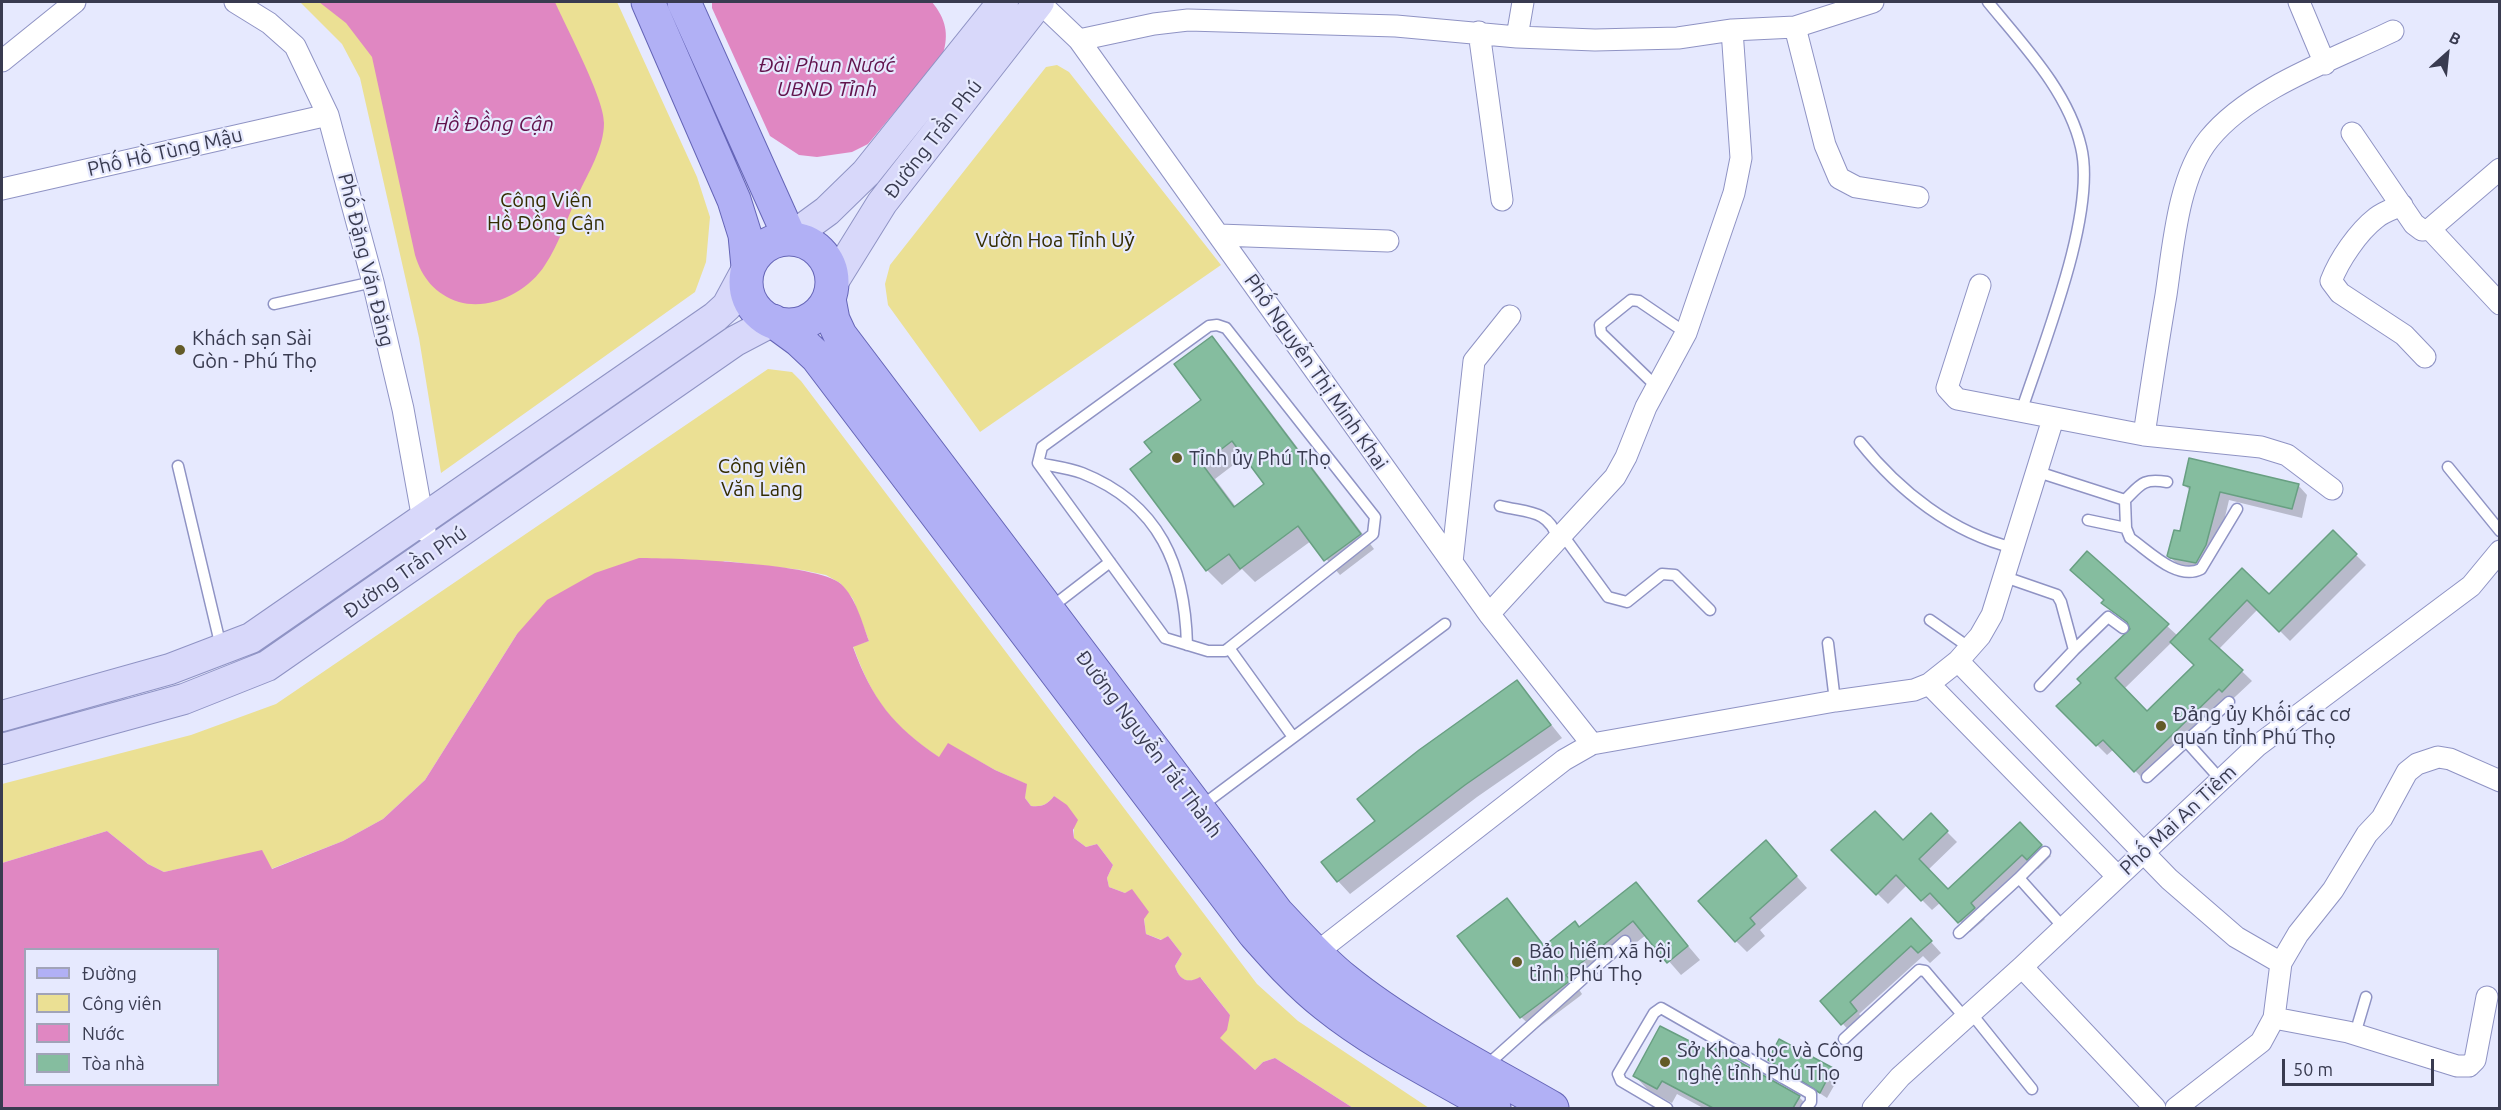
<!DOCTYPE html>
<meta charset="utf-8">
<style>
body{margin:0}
#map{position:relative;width:2501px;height:1110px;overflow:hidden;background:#e6e9fe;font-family:Ubuntu,sans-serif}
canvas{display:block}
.frame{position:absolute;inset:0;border:3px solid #393b50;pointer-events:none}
.legend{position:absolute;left:24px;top:948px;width:195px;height:138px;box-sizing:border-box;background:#e6e9fe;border:2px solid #a1a3b8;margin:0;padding:8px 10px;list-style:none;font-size:18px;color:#393b50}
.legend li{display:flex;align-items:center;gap:12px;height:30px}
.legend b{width:30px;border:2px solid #a1a3b8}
.north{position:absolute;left:2417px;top:24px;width:60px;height:60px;-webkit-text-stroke:4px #e6e9fe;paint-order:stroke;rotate:27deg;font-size:16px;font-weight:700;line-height:24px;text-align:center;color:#393b50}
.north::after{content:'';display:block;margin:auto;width:21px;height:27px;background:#393b50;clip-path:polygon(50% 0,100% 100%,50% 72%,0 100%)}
.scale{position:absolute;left:2282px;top:1059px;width:152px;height:27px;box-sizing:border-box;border:3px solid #393b50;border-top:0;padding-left:8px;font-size:18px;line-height:21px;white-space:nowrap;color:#393b50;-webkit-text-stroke:4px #e6e9fe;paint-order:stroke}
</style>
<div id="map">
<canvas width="2501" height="1110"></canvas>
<div class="frame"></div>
<ul class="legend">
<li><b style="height:8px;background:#b1b0f5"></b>Đường</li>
<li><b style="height:16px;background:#ebe094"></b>Công viên</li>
<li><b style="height:16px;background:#e087c2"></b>Nước</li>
<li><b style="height:16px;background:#85bd9f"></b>Tòa nhà</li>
</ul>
<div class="north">B</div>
<div class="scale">50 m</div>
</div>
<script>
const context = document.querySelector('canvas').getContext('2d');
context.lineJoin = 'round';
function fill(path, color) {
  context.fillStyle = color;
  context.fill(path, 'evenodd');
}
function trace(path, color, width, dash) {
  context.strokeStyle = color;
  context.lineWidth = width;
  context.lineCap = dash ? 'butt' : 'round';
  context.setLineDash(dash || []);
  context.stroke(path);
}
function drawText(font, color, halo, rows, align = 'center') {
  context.font = font + ' Ubuntu,sans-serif';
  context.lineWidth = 4.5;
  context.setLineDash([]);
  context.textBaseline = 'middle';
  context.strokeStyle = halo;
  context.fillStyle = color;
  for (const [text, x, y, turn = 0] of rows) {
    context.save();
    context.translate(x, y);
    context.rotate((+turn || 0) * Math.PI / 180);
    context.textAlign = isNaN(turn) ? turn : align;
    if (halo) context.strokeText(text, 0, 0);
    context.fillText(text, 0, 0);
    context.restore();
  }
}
fill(new Path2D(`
 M 300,2 L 617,2 L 697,177 L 710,217 L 706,262 L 695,292 L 441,473 L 419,338 L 360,78 L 342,44 Z
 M 1057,65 L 1069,72 L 1221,265 L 980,432 L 888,305 L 885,284 L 890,265 L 1046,67 Z
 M 768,369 L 792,372 L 801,381 L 1257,984 L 1298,1021 L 1429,1108 L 1353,1108 L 1275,1058 L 1263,1062 L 1255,1070 L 1219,1038 L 1230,1015 L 1201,978 C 1188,983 1179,981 1175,966 L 1182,954 L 1168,936 L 1162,940 L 1146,934 L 1144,918 L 1132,890 L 1125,893 L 1109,887 L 1107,878 L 1113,865 L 1097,844 L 1086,847 L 1074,838 L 1074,824 L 1054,796 C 1047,805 1042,807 1031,806 L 1025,798 L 1026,784 L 995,770 L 948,744 L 940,758 C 891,725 873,701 853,646 L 869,641 L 853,599 L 840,583 L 826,575 L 802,570 L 725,561 L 517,634 L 425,780 L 383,819 L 343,841 L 271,869 L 262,851 L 164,872 L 148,864 L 107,831 L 2,863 L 2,784 L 191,735 L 276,704 Z`), '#ebe094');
fill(new Path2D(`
 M 319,2 L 555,2 C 566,27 605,100 604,123 C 604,148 588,173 578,195 C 567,218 559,244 545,265 C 528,292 490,311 459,302 C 435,294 422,278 415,255 L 372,57 L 346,23 Z
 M 712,2 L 932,2 C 946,19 949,34 943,54 L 868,144 L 852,152 L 817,157 L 799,155 L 770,136 L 712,8 Z
 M 639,558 C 674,558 818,563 841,584 C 856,598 862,622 869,641 L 853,647 C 872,699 893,726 939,757 L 948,743 L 995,770 L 1027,784 L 1025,798 L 1031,806 C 1042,807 1047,805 1054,796 L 1067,805 L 1078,820 L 1073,830 L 1074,838 L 1086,847 L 1097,844 L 1113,865 L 1107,878 L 1109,887 L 1125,893 L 1132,889 L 1149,912 L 1144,919 L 1146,934 L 1161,940 L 1168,936 L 1182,954 L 1175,966 C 1179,980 1188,984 1200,977 L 1230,1015 L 1227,1030 L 1220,1038 L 1255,1070 L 1263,1062 L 1275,1058 L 1353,1108 L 2,1108 L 2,863 L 107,831 L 148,864 L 164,872 L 262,850 L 272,869 L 343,841 L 383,819 L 425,780 L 517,634 L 547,600 L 595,573 ZM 26,950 L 218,950 L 218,1084 L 26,1084 Z`), '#e087c2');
fill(new Path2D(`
 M 1212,338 L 1226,353 L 1374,549 L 1340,575 L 1311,541 L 1255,582 L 1242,569 L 1222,585 L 1207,570 L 1132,469 L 1154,453 L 1203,400 ZM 1245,456 L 1266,484 L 1236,507 L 1215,479 Z
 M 2184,485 L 2298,485 L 2307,495 L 2302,518 L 2229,500 L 2216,555 L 2206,572 L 2178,565 L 2169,556 L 2181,533 L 2191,491 Z
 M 2333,532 L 2366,565 L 2290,641 L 2258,609 L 2219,649 L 2252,681 L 2145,781 L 2114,749 L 2107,755 L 2058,706 L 2130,634 L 2131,626 L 2103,603 L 2106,601 L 2087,553 L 2178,636 L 2242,571 L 2269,597 ZM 2172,642 L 2196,666 L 2147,713 L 2124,689 Z
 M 1517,682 L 1562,738 L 1477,797 L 1350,894 L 1338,881 L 1377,821 Z
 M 1931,816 L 1957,842 L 1928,870 L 1948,891 L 2030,834 L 2051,856 L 2038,869 L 2033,865 L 1980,914 L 1985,919 L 1970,932 L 1941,902 L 1932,910 L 1907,885 L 1888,904 L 1833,850 L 1903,842 Z
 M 1776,853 L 1807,888 L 1760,930 L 1765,936 L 1747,952 L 1736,941 Z
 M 1636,884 L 1700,960 L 1681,975 L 1646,935 L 1578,988 L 1582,994 L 1580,996 L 1535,1030 L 1521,1017 L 1459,936 L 1507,900 L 1546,947 L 1580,928 Z
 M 1921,931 L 1941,953 L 1930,963 L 1923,956 L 1859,1014 L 1867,1022 L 1853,1035 L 1822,1001 Z
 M 1769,1060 L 1832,1070 L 1839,1077 L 1827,1098 Z
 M 1635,1076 L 1799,1097 L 1810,1108 L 1703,1108 L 1677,1094 L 1672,1103 L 1649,1091 Z`), '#0003');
const building = new Path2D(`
 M 1212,336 L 1361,534 L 1324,561 L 1298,526 L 1240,569 L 1229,554 L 1206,571 L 1130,469 L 1152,452 L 1144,442 L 1201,400 L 1174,364 ZM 1232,441 L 1264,484 L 1234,507 L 1202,464 Z
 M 2189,458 L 2299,484 L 2292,509 L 2220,492 L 2206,545 L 2196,563 L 2170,558 L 2167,556 L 2174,530 L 2180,531 L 2190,487 L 2183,485 Z
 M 2333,530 L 2357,554 L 2279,632 L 2247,600 L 2209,639 L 2243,670 L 2222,692 L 2219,689 L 2134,772 L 2103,740 L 2096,746 L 2056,706 L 2081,683 L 2077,679 L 2130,629 L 2127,622 L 2101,603 L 2104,600 L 2070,570 L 2087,551 L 2169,624 L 2115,678 L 2147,711 L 2194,665 L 2170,642 L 2242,568 L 2269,594 Z
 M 1517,680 L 1551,725 L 1465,785 L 1337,882 L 1321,862 L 1375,821 L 1357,799 L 1419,750 Z
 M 1875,811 L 1903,840 L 1931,813 L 1948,831 L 1919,859 L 1948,889 L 2020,822 L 2042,845 L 2027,860 L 2022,855 L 1971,903 L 1975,908 L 1958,923 L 1930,893 L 1921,901 L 1896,875 L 1876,895 L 1831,850 Z
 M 1766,840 L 1797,876 L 1750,918 L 1755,924 L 1735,942 L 1698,901 Z
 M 1636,882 L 1688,946 L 1667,963 L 1633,921 L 1566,975 L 1570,980 L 1567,983 L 1520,1018 L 1457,936 L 1507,898 L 1544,946 L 1575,921 L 1579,927 Z
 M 1911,918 L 1932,941 L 1918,953 L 1911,946 L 1850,1002 L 1857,1011 L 1841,1025 L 1820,1001 Z
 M 1660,1026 L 1711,1052 L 1713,1047 L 1800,1096 L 1793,1108 L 1713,1108 L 1662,1081 L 1657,1089 L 1633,1076 Z
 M 1779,1039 L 1833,1068 L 1820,1093 L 1768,1060 Z`);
fill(building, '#85bd9f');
trace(building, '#689f82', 1.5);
const service = new Path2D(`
 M 1988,2 C 2023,45 2068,91 2081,147 C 2097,213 2043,345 2021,412
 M 274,304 L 373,282
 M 1217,325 L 1226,328 L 1375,517 L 1373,534 L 1229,648 L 1225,651 L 1208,651 L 1165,638 L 1038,463 L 1042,447 L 1209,326 Z
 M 1657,387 L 1601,333 L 1600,325 L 1631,300 L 1639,301 L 1686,333
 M 1860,442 C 1899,491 1952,533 2014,548
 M 1038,463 C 1052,466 1069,468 1082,473 C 1160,504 1185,566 1187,645
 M 178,466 L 221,647
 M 2448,467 L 2500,531
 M 2038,472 L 2125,500 L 2126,528 L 2130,538 C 2150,552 2177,581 2201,569 L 2237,509
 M 2125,500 C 2141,484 2143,478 2167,482
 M 1500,506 C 1528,513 1548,509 1558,539
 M 2088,520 L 2126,528
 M 1562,534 L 1608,597 L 1627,602 L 1662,574 L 1675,575 L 1710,610
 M 2005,577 L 2057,595 L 2061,602 L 2074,650 L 2040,686
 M 1049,609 L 1110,562
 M 1930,620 L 1970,648
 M 1828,643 L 1835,701
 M 1229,648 L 1293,737
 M 2074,650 L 2108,617 L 2123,628
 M 2186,741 L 2221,780
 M 2147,777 L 2229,702
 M 1200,807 L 1445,624
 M 2045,852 L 2019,878 L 2063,927
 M 1959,933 L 2019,878
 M 1971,1013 L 2032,1089
 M 2355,1034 L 2366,997
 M 1844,1039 L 1919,970 L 1925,971 L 1965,1018
 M 1486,1066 L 1625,941
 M 1667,1108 L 1621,1081 L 1618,1074 L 1654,1013 L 1661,1008 L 1811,1094 L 1811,1102 L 1806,1108`);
const minor = new Path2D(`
 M 235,2 L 269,23 L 295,46 L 328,115 L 373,282 L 403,409 L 425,531
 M 1039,2 L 1079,40 L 1489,614 L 1592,744
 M 2299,2 L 2325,64
 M 1795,27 L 1825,145 L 1839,178 L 1856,187 L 1918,197
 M 1479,32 L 1502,200
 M 1517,37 L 1523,2
 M 1079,40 L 1154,24 L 1188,20 L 1396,26 L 1517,37 L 1595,40 L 1678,38 L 1732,30 L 1795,27 L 1873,2
 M 2,61 L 75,2
 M 2352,133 L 2414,224 L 2422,230 L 2430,229 L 2500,169
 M 2,189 L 328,115
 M 2402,205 C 2393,209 2383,212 2376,218 C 2358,232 2339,260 2331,281 L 2340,293 L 2404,335 L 2425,357
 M 2430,229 L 2500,304
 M 1219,235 L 1388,241
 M 1980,285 L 1947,388 L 1957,399 L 2144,435 L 2261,447 L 2287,455 L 2332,489
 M 2144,435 C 2151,388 2158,342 2166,295 C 2173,248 2178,177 2209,139 C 2250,88 2335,59 2393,31
 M 1452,562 L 1474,361 L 1510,316
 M 1489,614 L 1615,477 L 1626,457 L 1646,407 L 1686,333 L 1734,193 L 1741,158 L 1732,30
 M 1958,661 L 2169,879 L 2236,937 L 2281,963
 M 1929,684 L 2117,876
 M 1307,960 L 1564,760 L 1592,744 L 1835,701 L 1914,690 L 1929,684 L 1958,661 L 1980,636 L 1992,615 L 2053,419
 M 2022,967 L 2155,1108
 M 2274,1018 L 2348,1032 L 2457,1066 L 2469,1066 L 2475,1060 L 2487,997
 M 1873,1108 L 1900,1077 L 2022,967 L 2257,746 L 2471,586 L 2500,551
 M 2176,1108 L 2261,1042 L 2274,1018 L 2281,963 L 2298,934 L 2333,890 L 2367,834 L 2382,818 L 2407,772 L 2417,764 L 2438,757 L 2450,759 L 2500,781`);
const secondary = new Path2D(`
 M 790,238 L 827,211 L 866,173 L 1003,2
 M 833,282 L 882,203 L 1039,2
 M 2,716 L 170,669 L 251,638 L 715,317 L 727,306 L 748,267
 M 2,749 L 184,699 L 267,666 L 735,341 L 773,321`);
const primary = new Path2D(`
 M 648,2 L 734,200 L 745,235 L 748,267
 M 684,2 L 790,238
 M746 282a43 43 0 1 1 86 0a43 43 0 1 1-86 0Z
 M 829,299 L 833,320 L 840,335 L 1277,913 C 1299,936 1320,960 1345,980 C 1404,1028 1486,1070 1552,1108
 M 773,321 L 799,340 L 817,357 L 1254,933 C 1277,959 1299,984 1326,1005 C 1377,1046 1438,1075 1494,1108`);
trace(service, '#8f93c4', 13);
trace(minor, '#8f93c4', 23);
trace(secondary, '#8f93c4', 32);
trace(primary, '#6565b7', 35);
trace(service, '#fff', 10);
trace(minor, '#fff', 21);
trace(secondary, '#d8d8fa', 30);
trace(primary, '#b1b0f5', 33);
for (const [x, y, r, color] of [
 [180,350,6,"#635b28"],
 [1177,458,6,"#635b28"],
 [2161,726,6,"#635b28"],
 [1517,962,6,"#635b28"],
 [1665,1062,6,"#635b28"]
]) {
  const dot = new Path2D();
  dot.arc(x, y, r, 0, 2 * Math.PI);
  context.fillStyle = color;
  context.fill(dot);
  trace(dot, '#e6e9fe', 2);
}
drawText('20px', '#393b50', '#e6e9fe', [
 ["Đường Trần Phú",933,139,-52],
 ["Phố Hồ Tùng Mậu",165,152,-13],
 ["Phố Đặng Văn Đăng",366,260,76],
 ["Phố Nguyễn Thị Minh Khai",1316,372,55],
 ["Đường Trần Phú",405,572,-35],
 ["Đường Nguyễn Tất Thành",1149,744,53],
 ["Phố Mai An Tiêm",2178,820,-43]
]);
drawText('20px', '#342d00', '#e6e9fe', [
 ["Công Viên",546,200],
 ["Hồ Đồng Cận",546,223],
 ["Vườn Hoa Tỉnh Uỷ",1055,240],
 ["Công viên",762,466],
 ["Văn Lang",762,489]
]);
drawText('20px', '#393b50', '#e6e9fe', [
 ["Khách sạn Sài",192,338],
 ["Gòn - Phú Thọ",192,361],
 ["Tỉnh ủy Phú Thọ",1189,458],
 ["Đảng ủy Khối các cơ",2173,714],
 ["quan tỉnh Phú Thọ",2173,737],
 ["Bảo hiểm xã hội",1529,951],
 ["tỉnh Phú Thọ",1529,974],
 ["Sở Khoa học và Công",1677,1050],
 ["nghệ tỉnh Phú Thọ",1677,1073]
], 'left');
drawText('italic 21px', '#61124c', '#e6e9fe', [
 ["Đài Phun Nước",827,65],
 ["UBND Tỉnh",827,89],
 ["Hồ Đồng Cận",494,124]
]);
</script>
